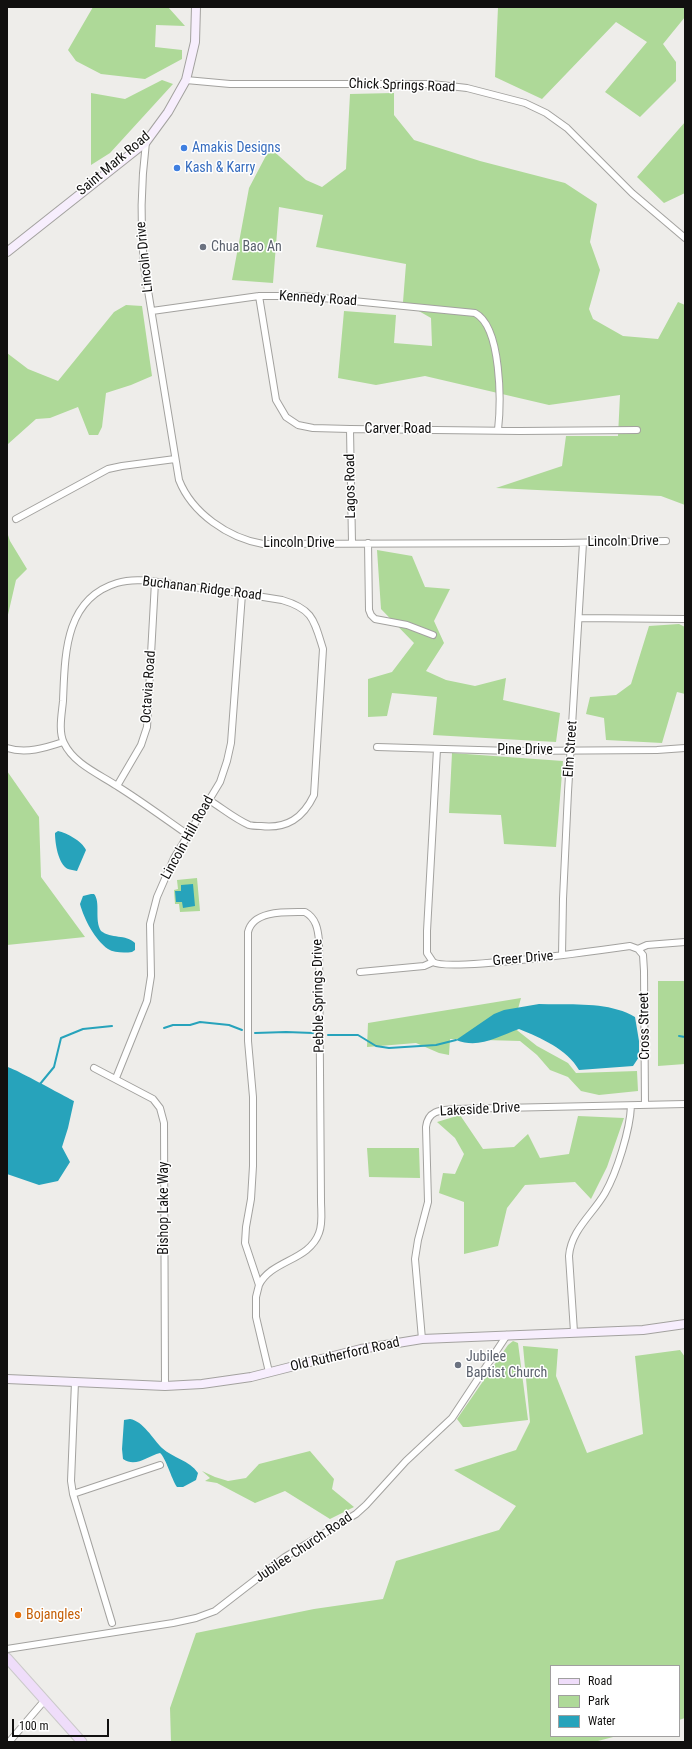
<!DOCTYPE html>
<style>
body{margin:0}
#map{position:relative;width:692px;height:1749px;overflow:hidden;background:#eeedea;font-family:"Roboto Condensed",sans-serif}
canvas{display:block}
.frame{position:absolute;inset:0;border:8px solid #11100f;pointer-events:none}
.legend{position:absolute;left:550px;top:1665px;width:130px;height:72px;box-sizing:border-box;background:#fff;border:1px solid #a09f9f;margin:0;padding:5px 7px;list-style:none;font-size:12px;color:#11100f}
.legend li{display:flex;align-items:center;gap:8px;height:20px}
.legend b{width:20px;border:1px solid #a09f9f}
.scale{position:absolute;left:12px;top:1719px;width:97px;height:18px;box-sizing:border-box;border:2px solid #11100f;border-top:0;padding-left:5px;font-size:12px;line-height:14px;white-space:nowrap;color:#11100f;-webkit-text-stroke:3px #fff;paint-order:stroke}
</style>
<div id="map">
<canvas width="692" height="1749"></canvas>
<div class="frame"></div>
<ul class="legend">
<li><b style="height:5px;background:#efddfa"></b>Road</li>
<li><b style="height:11px;background:#aed998"></b>Park</li>
<li><b style="height:11px;background:#27a3bb"></b>Water</li>
</ul>
<div class="scale">100 m</div>
</div>
<script>
const context = document.querySelector('canvas').getContext('2d');
context.lineJoin = 'round';
function fill(path, color) {
  context.fillStyle = color;
  context.fill(path, 'evenodd');
}
function trace(path, color, width, dash) {
  context.strokeStyle = color;
  context.lineWidth = width;
  context.lineCap = dash ? 'butt' : 'round';
  context.setLineDash(dash || []);
  context.stroke(path);
}
function drawText(font, color, halo, rows, align = 'center') {
  context.font = font + ' "Roboto Condensed",sans-serif';
  context.lineWidth = 3;
  context.setLineDash([]);
  context.textBaseline = 'middle';
  context.strokeStyle = halo;
  context.fillStyle = color;
  for (const [text, x, y, turn = 0] of rows) {
    context.save();
    context.translate(x, y);
    context.rotate((+turn || 0) * Math.PI / 180);
    context.textAlign = isNaN(turn) ? turn : align;
    if (halo) context.strokeText(text, 0, 0);
    context.fillText(text, 0, 0);
    context.restore();
  }
}
fill(new Path2D(`
 M 93,7 L 168,7 L 185,26 L 156,25 L 155,47 L 182,50 L 182,59 L 145,79 L 101,74 L 76,61 L 68,50 Z
 M 498,7 L 685,7 L 685,17 L 663,44 L 676,62 L 676,81 L 640,117 L 605,92 L 647,42 L 616,22 L 542,99 L 495,77 Z
 M 162,80 L 173,84 L 110,153 L 91,165 L 91,93 L 125,99 Z
 M 394,93 L 394,115 L 414,140 L 480,161 L 565,183 L 597,204 L 590,242 L 600,270 L 589,309 L 593,319 L 623,336 L 658,339 L 678,302 L 685,305 L 685,505 L 661,496 L 496,488 L 562,466 L 566,436 L 618,436 L 620,395 L 549,405 L 425,376 L 376,385 L 338,378 L 344,311 L 396,315 L 394,343 L 432,346 L 431,318 L 403,302 L 406,264 L 316,247 L 323,215 L 279,207 L 273,283 L 232,280 L 249,188 L 270,148 L 306,180 L 322,187 L 346,169 L 350,94 Z
 M 685,122 L 685,193 L 664,203 L 637,177 Z
 M 126,305 L 142,306 L 152,376 L 131,385 L 106,393 L 102,427 L 98,435 L 89,435 L 78,407 L 50,418 L 36,419 L 8,444 L 7,456 L 7,353 L 28,369 L 58,381 L 114,312 Z
 M 7,532 L 10,541 L 27,569 L 16,580 L 7,619 Z
 M 377,550 L 412,556 L 425,587 L 450,589 L 434,621 L 444,643 L 426,671 L 446,680 L 475,686 L 506,678 L 503,700 L 560,713 L 556,742 L 433,735 L 437,697 L 392,693 L 387,716 L 368,717 L 368,679 L 392,672 L 414,643 L 381,609 Z
 M 679,624 L 685,627 L 685,694 L 677,692 L 662,743 L 606,740 L 604,718 L 586,714 L 590,697 L 616,695 L 631,684 L 649,626 Z
 M 452,753 L 563,761 L 556,847 L 504,844 L 501,815 L 449,813 Z
 M 7,771 L 39,817 L 41,877 L 85,937 L 7,945 Z
 M 197,878 L 200,911 L 180,912 L 179,904 L 175,904 L 174,890 L 178,889 L 177,880 Z
 M 658,981 L 685,981 L 685,1064 L 658,1066 Z
 M 521,998 L 513,1027 L 537,1046 L 568,1063 L 576,1073 L 637,1071 L 638,1091 L 599,1095 L 581,1091 L 568,1077 L 550,1070 L 537,1055 L 520,1041 L 450,1039 L 449,1055 L 439,1053 L 416,1043 L 367,1047 L 368,1023 Z
 M 460,1115 L 483,1149 L 514,1147 L 528,1134 L 540,1158 L 569,1154 L 578,1116 L 624,1118 L 607,1167 L 591,1199 L 575,1182 L 525,1185 L 507,1208 L 498,1246 L 464,1254 L 464,1202 L 439,1193 L 443,1173 L 455,1174 L 464,1154 L 455,1138 L 437,1122 Z
 M 367,1148 L 419,1148 L 420,1178 L 369,1177 Z
 M 513,1341 L 518,1343 L 528,1420 L 468,1427 L 463,1427 L 457,1419 L 508,1345 Z
 M 523,1346 L 558,1349 L 556,1376 L 587,1453 L 643,1434 L 635,1356 L 680,1350 L 685,1357 L 685,1718 L 679,1720 L 679,1666 L 551,1666 L 551,1736 L 617,1736 L 594,1742 L 171,1742 L 170,1708 L 196,1633 L 314,1609 L 383,1599 L 396,1561 L 499,1530 L 516,1506 L 454,1470 L 516,1450 L 530,1422 Z
 M 310,1451 L 334,1479 L 332,1489 L 354,1507 L 330,1519 L 285,1491 L 255,1503 L 217,1483 L 205,1481 L 210,1478 L 202,1471 L 215,1477 L 228,1481 L 246,1478 L 259,1464 Z`), '#aed998');
fill(new Path2D(`
 M 58,831 C 67,833 82,841 86,850 L 77,871 C 74,870 70,870 68,869 C 58,864 55,843 55,833 Z
 M 193,884 L 195,906 L 183,908 L 182,902 L 176,902 L 175,891 L 181,891 L 181,885 Z
 M 91,894 L 94,894 C 101,902 94,920 101,931 C 111,939 126,934 135,943 L 135,950 L 132,952 C 125,953 114,953 108,949 C 95,940 84,919 80,904 L 83,896 Z
 M 539,1004 C 569,1005 609,1001 635,1017 L 639,1041 L 639,1057 L 633,1066 L 579,1070 C 567,1049 541,1038 519,1029 C 497,1037 479,1049 456,1040 L 494,1014 L 504,1010 Z
 M 7,1067 C 12,1067 64,1096 74,1101 L 68,1128 L 62,1147 L 70,1162 L 58,1181 L 39,1185 L 7,1174 Z
 M 130,1419 C 143,1421 153,1439 162,1448 C 173,1458 189,1460 198,1473 L 196,1480 L 183,1487 L 177,1487 C 171,1478 166,1458 160,1453 C 147,1456 136,1468 123,1459 L 122,1449 L 124,1420 Z`), '#27a3bb');
trace(new Path2D(`
 M 164,1028 L 173,1025 L 190,1025 L 200,1022 L 229,1025 L 242,1030
 M 255,1033 L 286,1032 L 313,1033
 M 328,1035 L 358,1035 L 376,1046 L 389,1048 L 436,1045 L 456,1040
 M 679,1036 L 685,1037
 M 40,1084 L 54,1067 L 61,1038 L 83,1029 L 112,1026`), '#27a3bb', 2);
const street = new Path2D(`
 M 186,80 L 230,84 L 432,84 L 467,88 L 525,103 L 546,113 L 567,128 L 632,193 L 685,238
 M 146,142 C 141,183 140,224 144,266 L 179,480 C 192,513 228,538 263,544 L 562,543 L 666,541
 M 259,296 L 276,400 L 286,417 L 298,425 L 313,428 L 350,429 L 520,431 L 637,430
 M 152,311 L 259,296 L 302,296 L 475,313 C 502,327 501,404 498,430
 M 350,429 L 352,543
 M 16,519 L 108,469 L 122,466 L 175,459
 M 368,543 L 369,610 L 371,615 L 375,619 L 407,625 L 433,635
 M 579,618 L 685,619
 M 377,747 L 512,751 L 657,750 L 685,748
 M 7,748 C 26,754 45,748 63,742
 M 117,786 L 141,745 L 147,727 L 155,582
 M 187,834 C 164,818 141,801 117,786 C 99,774 74,764 64,743 C 58,731 62,713 63,701 C 65,656 64,599 117,583 C 136,577 158,582 177,585 C 212,589 247,594 282,600 C 313,609 314,620 323,649 L 314,795 C 303,818 287,829 261,826 C 257,826 252,826 249,825 C 235,819 222,808 209,800
 M 638,949 L 643,955 L 644,971 L 645,1105
 M 562,955 L 563,899 L 568,792 L 583,543
 M 433,962 L 427,953 L 427,931 L 437,749
 M 360,972 L 424,966 L 433,962 C 448,972 602,950 630,946 L 638,949 L 647,945 L 685,942
 M 94,1068 L 153,1099 L 160,1108 L 164,1123 L 165,1386
 M 116,1078 L 147,1001 L 151,976 L 150,924 L 157,897 L 174,858 L 220,782 L 227,761 L 231,743 L 242,594
 M 259,1285 C 271,1260 309,1261 319,1233 C 323,1223 321,1211 321,1201 L 319,941 C 318,929 316,918 305,912 C 286,912 253,910 248,932 L 248,1041 L 253,1097 L 253,1166 L 251,1199 L 246,1227 L 245,1243 L 259,1285 L 256,1297 L 256,1317 L 269,1372
 M 574,1332 L 569,1256 C 571,1230 593,1214 605,1193 C 617,1172 630,1130 631,1106
 M 422,1339 L 415,1259 L 418,1240 L 428,1202 L 426,1127 C 428,1110 441,1110 455,1109 L 685,1104
 M 75,1382 L 71,1481 L 73,1494 L 112,1623
 M 73,1494 L 160,1465
 M 7,1649 L 173,1623 L 196,1618 L 215,1611 L 285,1557 L 356,1514 L 366,1505 L 406,1461 L 452,1418 L 507,1335
 M 9,1742 L 44,1701`);
const secondary = new Path2D(`
 M 7,252 L 146,142 L 168,112 L 186,80 L 195,42 L 196,7
 M 7,1379 L 165,1386 L 202,1384 L 251,1377 L 361,1349 L 422,1339 L 643,1330 L 685,1324`);
const primary = new Path2D(`
 M 7,1658 L 82,1742`);
trace(street, '#a3a29f', 8);
trace(secondary, '#a3a29f', 10);
trace(primary, '#cbcaca', 11);
trace(street, '#fff', 6);
trace(secondary, '#f7eefd', 8);
trace(primary, '#efddfa', 9);
for (const [x, y, r, color] of [
 [184,148,4,"#3f7fe0"],
 [177,168,4,"#3f7fe0"],
 [203,247,4,"#6b7280"],
 [458,1365,4,"#6b7280"],
 [18,1615,4,"#e8710a"]
]) {
  const dot = new Path2D();
  dot.arc(x, y, r, 0, 2 * Math.PI);
  context.fillStyle = color;
  context.fill(dot);
  trace(dot, '#fff', 1.5);
}
drawText('14px', '#11100f', '#fff', [
 ["Chick Springs Road",402,86,2],
 ["Saint Mark Road",114,164,-40],
 ["Lincoln Drive",145,257,-96],
 ["Kennedy Road",318,299,4],
 ["Carver Road",398,429],
 ["Lagos Road",351,486,-91],
 ["Lincoln Drive",623,542,-1],
 ["Lincoln Drive",299,543],
 ["Buchanan Ridge Road",202,589,7],
 ["Octavia Road",149,687,-86],
 ["Elm Street",571,749,-86],
 ["Pine Drive",525,750],
 ["Lincoln Hill Road",188,838,-61],
 ["Greer Drive",523,959,-5],
 ["Pebble Springs Drive",319,996,-91],
 ["Cross Street",645,1026,-91],
 ["Lakeside Drive",480,1110,-3],
 ["Bishop Lake Way",164,1208,-90],
 ["Old Rutherford Road",345,1355,-13],
 ["Jubilee Church Road",304,1548,-34]
]);
drawText('14px', '#366cbe', '#fff', [
 ["Amakis Designs",192,148],
 ["Kash & Karry",185,168]
], 'left');
drawText('14px', '#5b616d', '#fff', [
 ["Chua Bao An",211,247],
 ["Jubilee",466,1357],
 ["Baptist Church",466,1373]
], 'left');
drawText('14px', '#c56008', '#fff', [
 ["Bojangles'",26,1615]
], 'left');
</script>
